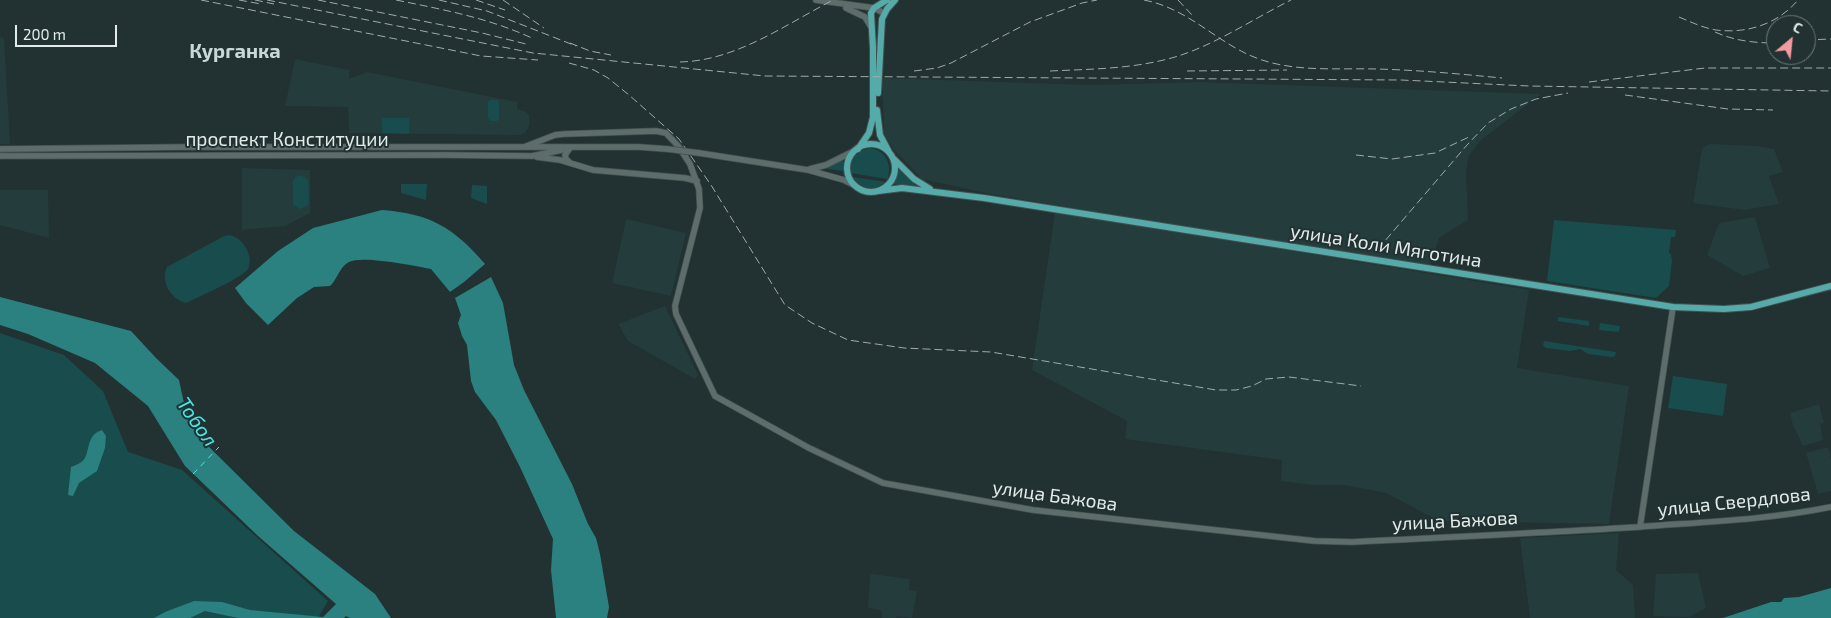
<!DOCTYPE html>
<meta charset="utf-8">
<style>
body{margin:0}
#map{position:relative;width:1831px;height:618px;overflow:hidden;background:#223131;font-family:"Exo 2",sans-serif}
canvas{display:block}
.north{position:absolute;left:1766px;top:15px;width:50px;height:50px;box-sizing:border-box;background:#223131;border:1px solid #6e7b7b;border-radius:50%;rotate:28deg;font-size:14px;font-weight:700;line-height:20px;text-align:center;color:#e1ebea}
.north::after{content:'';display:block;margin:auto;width:18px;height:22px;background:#f49aa1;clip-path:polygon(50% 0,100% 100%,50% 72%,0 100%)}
.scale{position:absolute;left:15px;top:25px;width:102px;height:22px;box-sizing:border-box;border:2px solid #e1ebea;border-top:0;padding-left:6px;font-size:15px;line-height:18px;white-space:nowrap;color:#e1ebea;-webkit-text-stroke:4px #223131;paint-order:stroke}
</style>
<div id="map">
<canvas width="1831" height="618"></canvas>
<div class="north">С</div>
<div class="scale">200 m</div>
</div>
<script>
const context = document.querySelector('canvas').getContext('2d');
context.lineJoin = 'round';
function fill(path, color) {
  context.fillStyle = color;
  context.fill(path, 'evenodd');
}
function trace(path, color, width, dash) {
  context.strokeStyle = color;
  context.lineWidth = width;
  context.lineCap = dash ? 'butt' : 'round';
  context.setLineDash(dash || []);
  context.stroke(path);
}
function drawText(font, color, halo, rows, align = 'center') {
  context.font = font + ' "Exo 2",sans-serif';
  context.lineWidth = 4;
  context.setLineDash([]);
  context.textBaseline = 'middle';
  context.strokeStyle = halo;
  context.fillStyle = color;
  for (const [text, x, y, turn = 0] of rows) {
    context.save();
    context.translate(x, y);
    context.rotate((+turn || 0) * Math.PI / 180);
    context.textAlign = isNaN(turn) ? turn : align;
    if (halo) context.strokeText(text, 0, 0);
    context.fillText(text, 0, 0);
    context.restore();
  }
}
fill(new Path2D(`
 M 0,37 L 4,38 L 10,144 L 0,144 Z
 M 295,59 L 349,70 L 349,79 L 367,72 L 517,102 L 517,109 L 526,112 L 529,115 L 529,126 L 525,133 L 520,135 L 349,133 L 348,107 L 285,106 Z
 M 882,78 L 1091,85 L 1199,82 L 1541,94 L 1481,140 L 1468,157 L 1466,173 L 1468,220 L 1439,238 L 1430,265 L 1218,233 L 986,193 L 922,179 L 893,149 L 884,134 Z
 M 1712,144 L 1757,146 L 1774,149 L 1783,172 L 1769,176 L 1779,204 L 1744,210 L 1693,203 L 1702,149 L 1707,145 Z
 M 242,168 L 310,170 L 310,213 L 285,226 L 242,230 Z
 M 0,190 L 48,190 L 49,238 L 0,225 Z
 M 1055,212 L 1529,290 L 1517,368 L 1629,386 L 1609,524 L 1439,521 L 1386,493 L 1344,485 L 1312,485 L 1281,481 L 1282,460 L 1125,439 L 1127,421 L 1032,370 Z
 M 1755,217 L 1770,268 L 1743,276 L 1707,255 L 1719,223 Z
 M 626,219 L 686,233 L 671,296 L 612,283 Z
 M 665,306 L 698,375 L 695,379 L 628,341 L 618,324 Z
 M 1819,404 L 1824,423 L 1820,424 L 1823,440 L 1803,446 L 1793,425 L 1790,413 Z
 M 1828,447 L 1831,458 L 1831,491 L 1818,494 L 1806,453 Z
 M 1619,533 L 1616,570 L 1633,585 L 1635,618 L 1530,618 L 1520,538 Z
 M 1698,573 L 1706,608 L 1689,617 L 1653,616 L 1656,574 Z
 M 873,574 L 910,579 L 909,590 L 917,591 L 912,618 L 897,616 L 896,618 L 882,618 L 881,610 L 868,608 L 870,575 Z`), '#243c3c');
fill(new Path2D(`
 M 490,100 L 497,100 L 499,102 L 499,119 L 497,121 L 491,121 L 488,118 L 488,102 Z
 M 382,118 L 409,118 L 409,134 L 382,133 Z
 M 870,148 C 886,151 892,163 888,179 L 850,173 C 848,159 857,151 870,148 Z
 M 843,158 L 843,171 L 827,169 L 828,167 Z
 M 897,169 L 899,169 L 918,188 L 894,184 L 893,183 L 896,178 Z
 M 299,176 L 303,176 L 308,180 L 309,203 L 307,206 L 300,209 L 293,205 L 293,182 L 295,177 Z
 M 853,177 L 886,182 C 875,192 860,190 853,177 Z
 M 401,184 L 427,184 L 426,200 L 401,193 Z
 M 472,185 L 487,186 L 487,204 L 471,198 Z
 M 1554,220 L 1676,230 L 1675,237 L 1671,237 L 1669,253 L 1671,254 L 1672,261 L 1669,286 L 1656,298 L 1547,281 Z
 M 230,235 C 238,237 244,243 247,250 C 250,256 251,263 248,269 C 242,278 198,297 186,303 C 171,299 160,282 167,267 L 224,236 Z
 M 1558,317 L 1589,321 L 1589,326 L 1558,321 Z
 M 1600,323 L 1620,326 L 1619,331 L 1617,332 L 1599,330 Z
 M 0,333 L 64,355 L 103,391 L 128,452 L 182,470 L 328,601 L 318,618 L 0,618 Z
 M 1544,341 L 1616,352 L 1615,356 L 1612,357 L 1588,354 L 1580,349 L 1570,351 L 1546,348 L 1543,345 Z
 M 1673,376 L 1727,384 L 1723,416 L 1668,408 Z`), '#194c4c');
fill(new Path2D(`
 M 382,210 C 431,214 453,227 485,264 L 464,282 L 450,292 L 431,269 C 415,266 362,255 349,262 C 340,266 337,280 330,286 L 314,287 L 297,298 L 268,325 L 246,303 L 235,288 L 278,251 L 313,228 Z
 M 491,277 L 503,303 L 514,365 L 524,390 L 572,484 L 588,524 L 596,538 L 600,554 L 609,607 L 607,618 L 556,618 L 551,570 L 553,539 L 520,467 L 496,420 L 475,392 L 471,381 L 467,345 L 462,336 L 458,323 L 461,315 L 455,298 Z
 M 0,297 L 131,331 L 156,358 L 179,380 L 185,408 L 198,436 L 294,531 L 375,594 L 391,618 L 350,618 L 346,616 L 344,618 L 238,618 L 205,611 L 190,618 L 154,618 L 165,612 L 194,601 L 222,602 L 250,610 L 323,617 L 336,604 L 258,536 L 185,466 L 148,406 L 95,363 L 28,334 L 0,325 Z
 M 102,430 L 106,436 L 105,448 L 97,471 L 79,483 L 73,496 L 68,495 L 71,467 C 76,465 82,463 85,458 C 90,448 87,435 102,430 Z
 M 1831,588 L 1831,618 L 1723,618 L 1771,602 L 1781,602 L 1784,598 L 1799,597 Z`), '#2b8080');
trace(new Path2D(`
 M 193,474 L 219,447`), '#47e7e7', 1, [6, 5]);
const secondary = new Path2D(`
 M 816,0 L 874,8 L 884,13
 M 846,8 L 865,17 L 871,27
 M 524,147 L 555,135 L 564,134 L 656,131 L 666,133 L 679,147 L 690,164 L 699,189 L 700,208 L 675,306 L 676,314 L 685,333 L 715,396 L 809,448 L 883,483 L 1033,510 L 1315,541 L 1353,542 C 1448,537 1543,533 1638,527 C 1703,522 1767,520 1831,507
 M 0,149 L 189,147 L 639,147 L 667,149
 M 699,153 L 808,170 L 844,180 L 856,186
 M 0,156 L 443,155 L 532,156 L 562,150
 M 537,157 L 560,160 L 593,170 L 685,178 L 697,181
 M 569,162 L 566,159 L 565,155 L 570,148
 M 810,169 L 826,165 L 854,151
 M 1640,527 L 1673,307`);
const primary = new Path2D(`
 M 878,93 L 882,19 L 887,9 L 895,0
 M 877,110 L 880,135 L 889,152
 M847 168a24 24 0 1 1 48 0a24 24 0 1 1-48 0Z
 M 858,149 L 869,133 L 873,117 L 873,48 L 871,13 L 874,8 L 887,0
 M 894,159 L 914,179 L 930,189
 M 878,191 L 902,188 L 984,198 L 1673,307 L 1724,309 L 1751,307 L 1831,286`);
trace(secondary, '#43504f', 7);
trace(primary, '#43504f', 8);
trace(secondary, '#5c6d6c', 5.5);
trace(primary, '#55abaa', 6);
trace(new Path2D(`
 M 201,0 L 481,56 L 538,60
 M 239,0 L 261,4
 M 255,0 L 274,4
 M 267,0 L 533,53 L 765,76 L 1401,80 L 1529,86 L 1831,91
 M 318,0 L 482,33 L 526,44
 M 396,0 C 445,10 489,18 534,39
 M 439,0 L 487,11 L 576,46
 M 476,0 L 505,10
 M 503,0 L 544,28
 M 1144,0 C 1191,9 1219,46 1262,60 C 1298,72 1339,68 1376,69 C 1418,70 1460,74 1502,78
 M 1178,0 L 1192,15
 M 1679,17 C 1691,22 1703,28 1716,30 C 1747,34 1778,24 1798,0
 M 1715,32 C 1735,41 1754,43 1776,43
 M 1806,40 L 1831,39
 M 570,43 L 590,51 L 611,55
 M 680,62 C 735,61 785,25 833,0
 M 569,63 L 594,70 L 608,78 L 629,95 L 679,139 L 711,185 L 785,305 L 812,323 L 848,340 L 904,348 L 991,352 L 1216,390 L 1236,390 L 1252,386 L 1266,379 L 1289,377 L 1361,386
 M 914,71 L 937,68 L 951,63 L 1030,22 L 1082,3 L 1097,0
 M 1050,71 C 1092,69 1134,69 1175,57 C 1215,45 1253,19 1291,0
 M 1187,71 L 1287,70
 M 1589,82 L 1705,68 L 1831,68
 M 1625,95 L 1728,109 L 1773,110
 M 1356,155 L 1392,159 L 1435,153 L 1471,136
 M 1378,249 L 1467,145 L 1488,123 L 1511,109 L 1536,99 L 1568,93`), '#a0acab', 1, [8, 4]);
const secondaryBridge = new Path2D(`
 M 667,149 L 699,153`);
trace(secondaryBridge, '#43504f', 7, []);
trace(secondaryBridge, '#5c6d6c', 5.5);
drawText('19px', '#e1ebea', '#223131', [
 ["проспект Конституции",287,140],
 ["улица Коли Мяготина",1386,246,9],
 ["улица Бажова",1055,496,8],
 ["улица Свердлова",1734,502,-6],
 ["улица Бажова",1455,521,-3]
]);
drawText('bold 20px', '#c6d9d8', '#223131', [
 ["Курганка",235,51]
]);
drawText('italic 20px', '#47e7e7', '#223131', [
 ["Тобол",197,422,55]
]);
</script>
